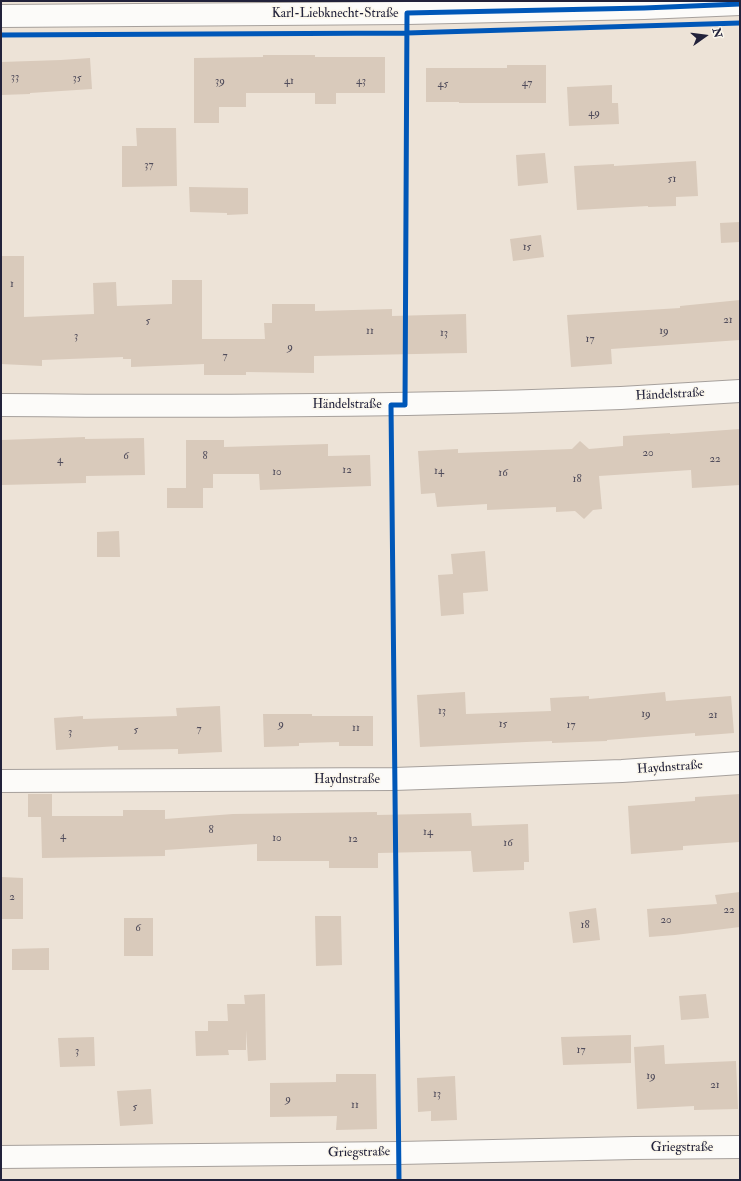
<!DOCTYPE html>
<meta charset="utf-8">
<style>
body{margin:0}
#map{position:relative;width:741px;height:1181px;overflow:hidden;background:#ede3d7;font-family:"IM FELL Double Pica",serif}
canvas{display:block}
.frame{position:absolute;inset:0;border:2px solid #22223b;pointer-events:none}
.north{position:absolute;left:685px;top:16px;width:40px;height:40px;-webkit-text-stroke:3px #fbf7ec;paint-order:stroke;rotate:76deg;font-size:11px;font-weight:700;line-height:16px;text-align:center;color:#22223b}
.north::after{content:'';display:block;margin:auto;width:14px;height:18px;background:#22223b;clip-path:polygon(50% 0,100% 100%,50% 72%,0 100%)}
</style>
<div id="map">
<canvas width="741" height="1181"></canvas>
<div class="frame"></div>
<div class="north">N</div>
</div>
<script>
const context = document.querySelector('canvas').getContext('2d');
context.lineJoin = 'round';
function fill(path, color) {
  context.fillStyle = color;
  context.fill(path, 'evenodd');
}
function trace(path, color, width, dash) {
  context.strokeStyle = color;
  context.lineWidth = width;
  context.lineCap = dash ? 'butt' : 'round';
  context.setLineDash(dash || []);
  context.stroke(path);
}
function drawText(font, color, halo, rows, align = 'center') {
  context.font = font + ' "IM FELL Double Pica",serif';
  context.lineWidth = 3;
  context.setLineDash([]);
  context.textBaseline = 'middle';
  context.strokeStyle = halo;
  context.fillStyle = color;
  for (const [text, x, y, turn = 0] of rows) {
    context.save();
    context.translate(x, y);
    context.rotate((+turn || 0) * Math.PI / 180);
    context.textAlign = isNaN(turn) ? turn : align;
    if (halo) context.strokeText(text, 0, 0);
    context.fillText(text, 0, 0);
    context.restore();
  }
}
fill(new Path2D(`
 M 263,55 L 315,55 L 315,57 L 385,57 L 385,93 L 336,93 L 336,104 L 315,104 L 315,93 L 246,93 L 246,107 L 219,107 L 219,123 L 194,123 L 194,58 L 263,57 Z
 M 90,58 L 92,89 L 30,93 L 30,94 L 1,95 L 1,62 L 61,60 Z
 M 507,65 L 546,65 L 546,103 L 459,103 L 459,102 L 426,102 L 426,68 L 507,68 Z
 M 612,85 L 612,103 L 618,103 L 619,124 L 569,126 L 567,87 Z
 M 136,128 L 176,128 L 177,186 L 122,187 L 122,146 L 137,146 Z
 M 545,153 L 548,183 L 518,186 L 516,155 Z
 M 696,161 L 698,196 L 676,197 L 676,206 L 648,207 L 648,206 L 577,210 L 574,166 L 614,164 L 614,166 Z
 M 189,187 L 248,188 L 248,214 L 227,215 L 227,213 L 190,212 Z
 M 740,222 L 740,242 L 721,243 L 720,223 Z
 M 541,235 L 544,257 L 513,261 L 510,239 Z
 M 1,256 L 24,256 L 24,317 L 94,314 L 93,283 L 116,282 L 117,306 L 172,304 L 172,280 L 202,280 L 202,339 L 265,339 L 264,323 L 272,323 L 272,304 L 315,304 L 315,311 L 392,309 L 392,316 L 466,314 L 467,353 L 314,356 L 314,373 L 246,372 L 246,375 L 204,375 L 204,364 L 131,367 L 131,359 L 123,359 L 123,357 L 42,360 L 42,366 L 1,364 Z
 M 740,300 L 740,340 L 611,349 L 612,364 L 571,367 L 567,315 L 680,308 L 680,306 Z
 M 740,429 L 740,485 L 692,488 L 691,470 L 599,476 L 602,509 L 593,510 L 584,519 L 575,511 L 556,512 L 556,507 L 487,510 L 487,504 L 437,507 L 435,493 L 421,494 L 418,451 L 458,449 L 458,453 L 572,449 L 580,441 L 589,449 L 623,446 L 623,436 L 670,433 L 670,434 Z
 M 85,437 L 85,439 L 144,438 L 145,475 L 86,476 L 86,483 L 1,485 L 1,440 Z
 M 186,440 L 224,440 L 224,447 L 328,444 L 328,456 L 370,455 L 371,486 L 260,490 L 259,474 L 213,474 L 213,488 L 203,488 L 203,508 L 167,508 L 167,488 L 186,488 Z
 M 119,531 L 120,557 L 97,557 L 97,532 Z
 M 485,551 L 488,591 L 463,593 L 464,614 L 441,616 L 438,575 L 453,574 L 451,554 Z
 M 465,692 L 466,714 L 551,711 L 550,698 L 589,696 L 589,699 L 665,692 L 666,701 L 731,696 L 734,733 L 695,736 L 695,733 L 607,740 L 607,741 L 552,743 L 552,741 L 526,742 L 420,747 L 417,695 Z
 M 220,706 L 222,752 L 178,754 L 178,749 L 118,750 L 118,746 L 56,750 L 54,718 L 83,716 L 83,719 L 177,716 L 176,708 Z
 M 263,714 L 312,714 L 312,716 L 373,716 L 373,746 L 339,746 L 339,742 L 299,743 L 299,746 L 264,747 Z
 M 28,794 L 52,794 L 52,816 L 123,816 L 123,810 L 165,810 L 165,819 L 233,814 L 377,812 L 377,815 L 471,813 L 472,826 L 528,824 L 529,862 L 524,862 L 524,870 L 473,872 L 471,851 L 378,853 L 378,868 L 329,868 L 329,861 L 257,861 L 257,844 L 165,850 L 165,856 L 42,858 L 41,817 L 28,817 Z
 M 740,794 L 740,842 L 683,846 L 683,850 L 631,854 L 628,806 L 695,801 L 695,797 Z
 M 1,877 L 23,878 L 23,919 L 1,919 Z
 M 740,892 L 740,927 L 675,935 L 649,937 L 647,909 L 717,904 L 715,895 Z
 M 596,908 L 600,940 L 573,943 L 569,912 Z
 M 315,916 L 341,916 L 342,965 L 316,966 Z
 M 124,918 L 153,918 L 153,956 L 124,956 Z
 M 49,948 L 49,970 L 12,970 L 12,949 Z
 M 265,994 L 266,1060 L 248,1061 L 246,1030 L 246,1050 L 228,1050 L 229,1055 L 196,1056 L 195,1031 L 208,1031 L 208,1021 L 228,1021 L 227,1004 L 245,1004 L 244,995 Z
 M 706,994 L 709,1018 L 681,1020 L 679,996 Z
 M 631,1035 L 631,1063 L 563,1065 L 561,1037 Z
 M 94,1037 L 95,1066 L 60,1067 L 58,1038 Z
 M 664,1045 L 665,1064 L 736,1061 L 738,1109 L 694,1110 L 694,1106 L 637,1109 L 634,1047 Z
 M 336,1074 L 376,1074 L 377,1129 L 336,1130 L 337,1116 L 270,1117 L 270,1083 L 336,1082 Z
 M 455,1076 L 457,1120 L 431,1121 L 431,1111 L 418,1112 L 417,1078 Z
 M 151,1089 L 153,1124 L 120,1126 L 117,1091 Z`), '#d9cabb');
const minor = new Path2D(`
 M 1,16 L 407,13 L 644,8 L 740,4
 M 1,405 C 208,407 415,406 621,398 C 661,396 700,393 740,391
 M 1,781 L 394,779 L 622,771 L 740,763
 M 1,1157 L 399,1153 L 634,1148 L 740,1147`);
trace(minor, '#a6a09c', 24);
trace(minor, '#fcfbf9', 22);
trace(new Path2D(`
 M 1,35 L 407,33 L 740,23
 M 399,1180 L 391,405 L 405,405 L 407,13 L 644,8 L 740,4`), '#0057b8', 5);
drawText('11px', '#504c5b', null, [
 ["33",15,78],
 ["35",77,79],
 ["39",220,82],
 ["41",289,82],
 ["43",361,82],
 ["47",527,84],
 ["45",443,85],
 ["49",594,114],
 ["37",149,166],
 ["51",672,180],
 ["15",527,248],
 ["1",12,285],
 ["21",728,321],
 ["5",148,322],
 ["11",370,332],
 ["19",664,332],
 ["13",444,334],
 ["3",76,337],
 ["17",590,340],
 ["9",290,348],
 ["7",225,357],
 ["20",648,454],
 ["6",126,457],
 ["8",205,457],
 ["22",715,460],
 ["4",60,461],
 ["12",347,471],
 ["14",439,472],
 ["10",277,473],
 ["16",503,474],
 ["18",577,480],
 ["13",442,712],
 ["19",646,715],
 ["21",713,716],
 ["9",281,725],
 ["15",503,725],
 ["17",571,726],
 ["11",356,729],
 ["7",199,730],
 ["5",136,731],
 ["3",70,733],
 ["8",211,831],
 ["14",428,833],
 ["4",63,837],
 ["10",277,839],
 ["12",353,840],
 ["16",508,844],
 ["2",12,898],
 ["22",729,911],
 ["20",666,921],
 ["18",585,926],
 ["6",138,929],
 ["17",581,1051],
 ["3",77,1052],
 ["19",651,1077],
 ["21",715,1086],
 ["13",437,1095],
 ["9",288,1100],
 ["11",355,1106],
 ["5",135,1108]
]);
drawText('13px', '#22223b', '#fbf7ec', [
 ["Karl-Liebknecht-Straße",335,14],
 ["Händelstraße",670,395,-3],
 ["Händelstraße",347,405],
 ["Haydnstraße",670,768,-4],
 ["Haydnstraße",347,780],
 ["Griegstraße",682,1148],
 ["Griegstraße",359,1153,-1]
]);
</script>
